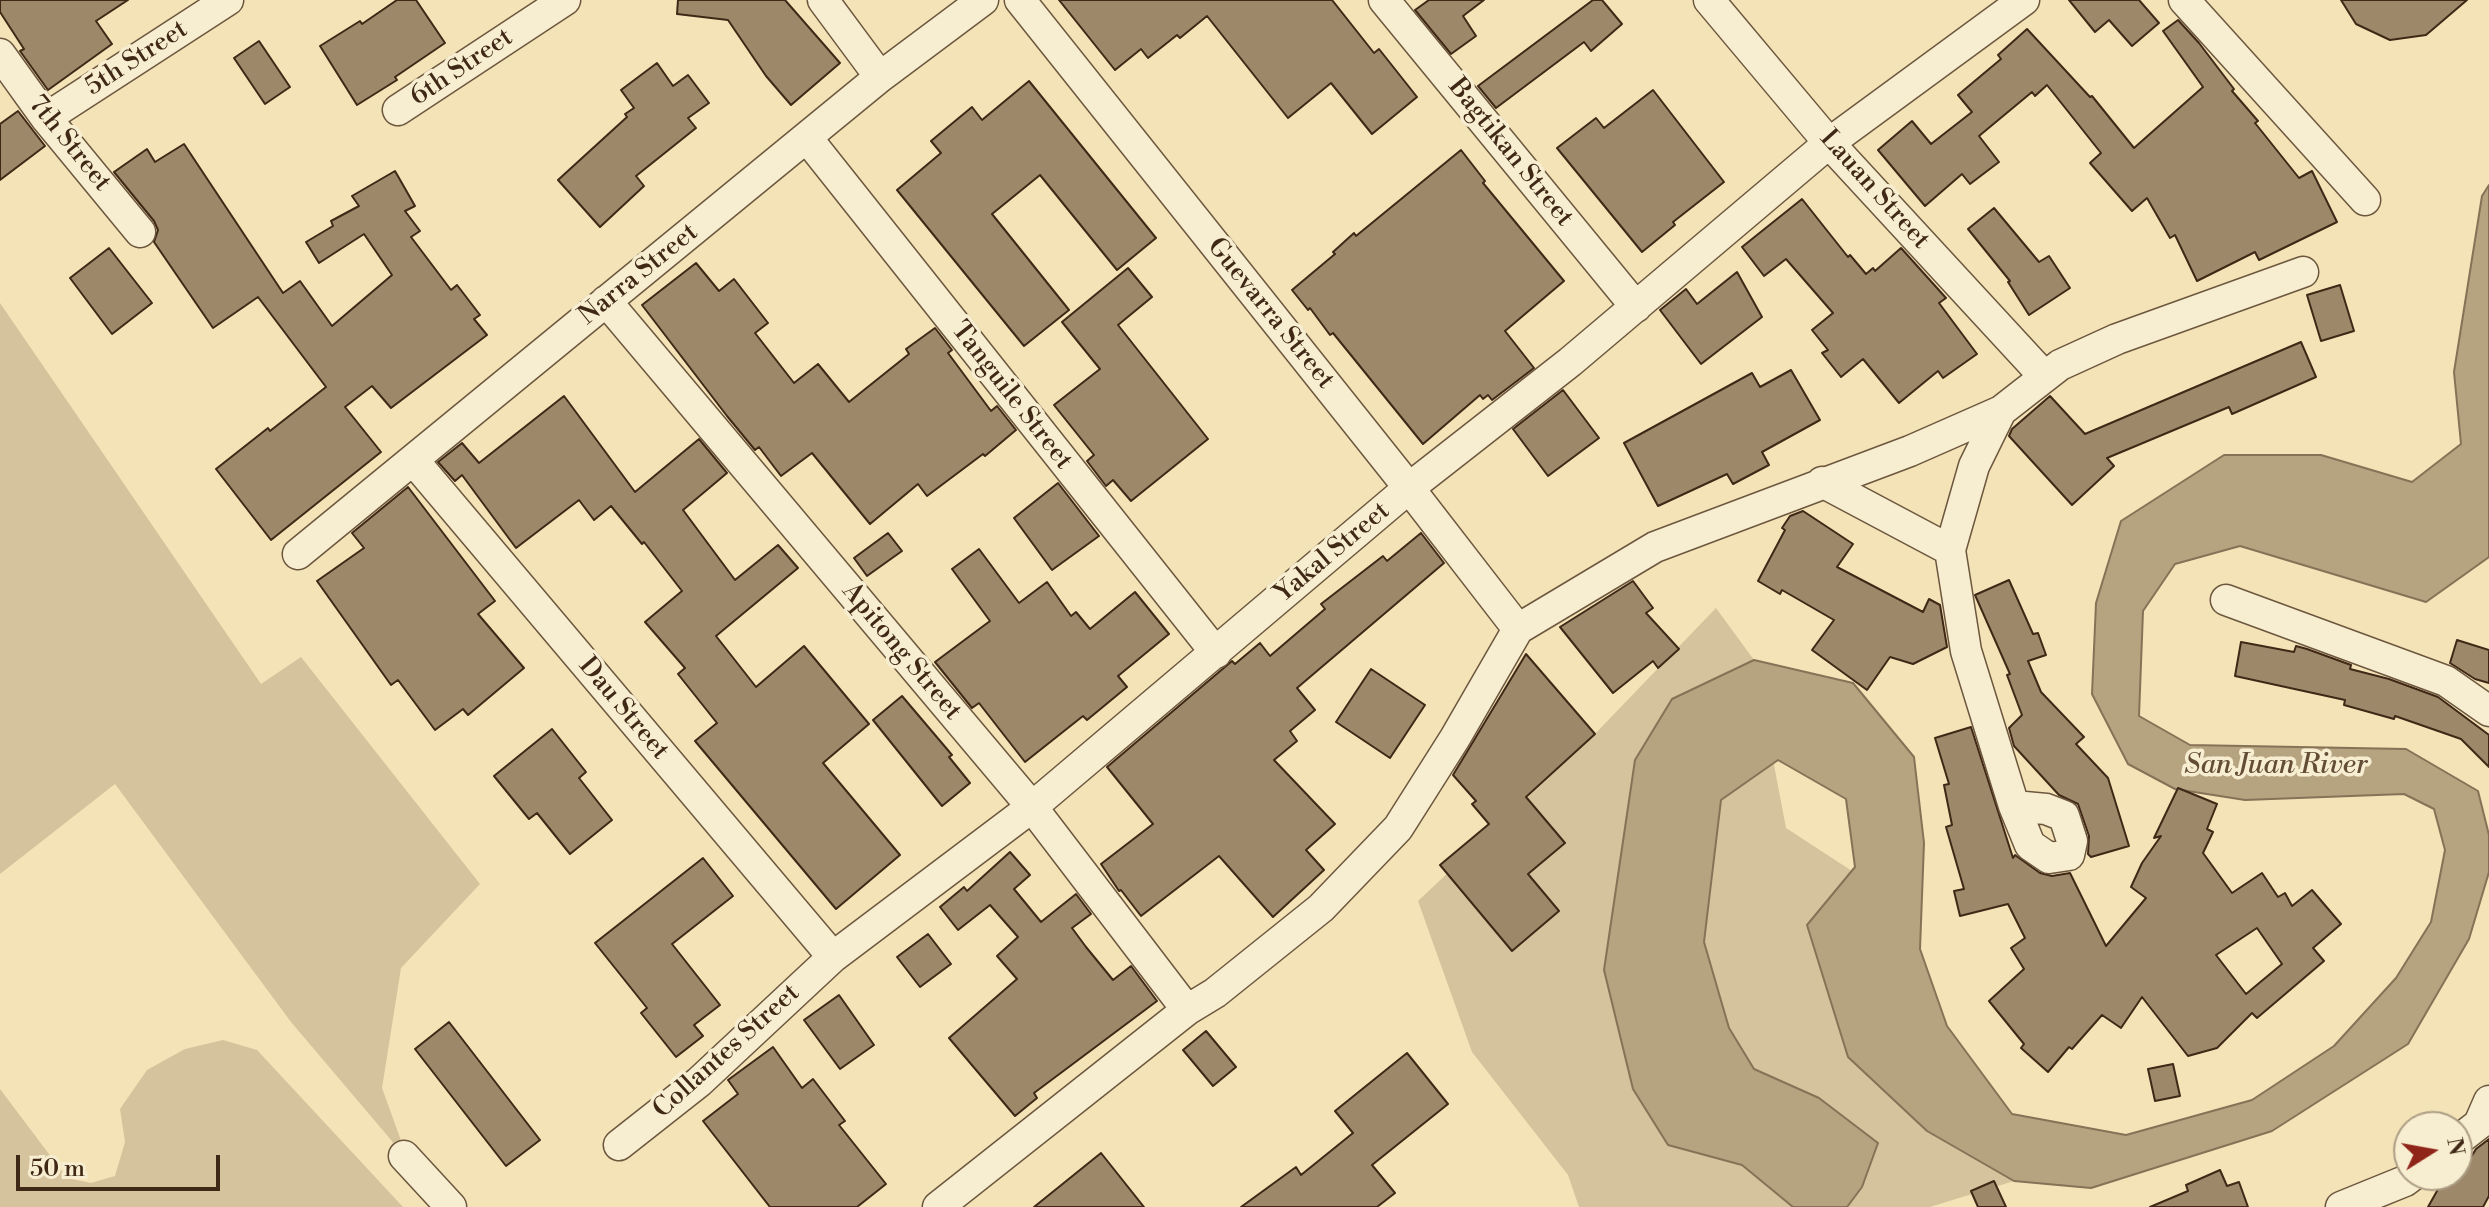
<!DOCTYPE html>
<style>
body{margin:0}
#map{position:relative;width:2489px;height:1207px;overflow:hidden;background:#f3e3b7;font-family:"Libre Bodoni",serif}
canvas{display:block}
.north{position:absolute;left:2393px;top:1111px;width:80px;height:80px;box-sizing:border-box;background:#f7edd0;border:2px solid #ad9e86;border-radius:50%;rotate:79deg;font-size:22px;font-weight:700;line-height:32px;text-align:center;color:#3f2816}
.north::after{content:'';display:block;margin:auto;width:28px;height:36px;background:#8f2418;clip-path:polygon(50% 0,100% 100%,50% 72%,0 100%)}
.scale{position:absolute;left:16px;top:1155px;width:204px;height:36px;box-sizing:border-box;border:4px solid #3f2816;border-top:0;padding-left:10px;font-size:24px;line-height:28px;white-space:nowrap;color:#3f2816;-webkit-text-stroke:6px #f7edd0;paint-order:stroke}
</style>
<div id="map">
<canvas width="2489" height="1207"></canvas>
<div class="north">N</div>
<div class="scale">50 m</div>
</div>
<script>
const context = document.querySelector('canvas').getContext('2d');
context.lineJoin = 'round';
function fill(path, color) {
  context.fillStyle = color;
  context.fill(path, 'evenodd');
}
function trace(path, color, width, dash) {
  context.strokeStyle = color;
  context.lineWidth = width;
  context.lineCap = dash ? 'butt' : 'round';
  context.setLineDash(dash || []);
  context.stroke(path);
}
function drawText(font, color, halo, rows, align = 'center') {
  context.font = font + ' "Libre Bodoni",serif';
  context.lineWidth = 7;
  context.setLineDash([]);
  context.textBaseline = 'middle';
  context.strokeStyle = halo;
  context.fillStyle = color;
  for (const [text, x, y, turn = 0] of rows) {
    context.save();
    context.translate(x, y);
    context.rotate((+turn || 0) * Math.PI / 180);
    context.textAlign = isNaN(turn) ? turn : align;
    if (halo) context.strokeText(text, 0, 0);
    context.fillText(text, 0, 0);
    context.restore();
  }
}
fill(new Path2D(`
 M 0,303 L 261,684 L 301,657 L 480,884 L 401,968 L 382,1088 L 408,1160 L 291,1022 L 115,784 L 0,874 Z
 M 1716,608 L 1754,660 L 1786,828 L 1852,871 L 1807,925 L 1928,1132 L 2014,1181 L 1930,1207 L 1579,1207 L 1568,1175 L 1472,1052 L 1418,901 L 1592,737 Z
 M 223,1040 L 257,1050 L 403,1207 L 0,1207 L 0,1089 L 67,1178 L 91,1183 L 115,1176 L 125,1142 L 120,1109 L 147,1070 L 185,1049 Z`), '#d4c39c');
const water = new Path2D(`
 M 2489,185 L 2489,557 L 2426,602 L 2240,546 L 2175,564 L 2143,611 L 2139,716 L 2190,745 L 2406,749 L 2478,791 L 2489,835 L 2489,872 L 2469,939 L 2408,1044 L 2272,1131 L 2091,1188 L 2014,1181 L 1927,1131 L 1848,1057 L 1807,925 L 1855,867 L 1846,799 L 1778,760 L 1721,800 L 1704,942 L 1729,1028 L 1754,1069 L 1819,1098 L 1878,1143 L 1862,1187 L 1847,1207 L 1793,1207 L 1742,1165 L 1668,1145 L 1633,1089 L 1604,970 L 1635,760 L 1672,699 L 1754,660 L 1853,683 L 1914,757 L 1924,843 L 1920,949 L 1947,1026 L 2012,1114 L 2126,1135 L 2252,1100 L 2334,1046 L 2396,978 L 2431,922 L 2445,850 L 2434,809 L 2404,794 L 2245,800 L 2175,789 L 2128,764 L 2092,694 L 2096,603 L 2121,521 L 2224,455 L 2321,455 L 2412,482 L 2461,444 L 2454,372 L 2482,196 Z`);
fill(water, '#b6a380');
trace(water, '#867256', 2);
const building = new Path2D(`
 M 0,0 L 128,0 L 96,21 L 112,44 L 48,90 L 20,51 L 24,49 L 0,12 Z
 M 397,0 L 416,0 L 445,43 L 395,77 L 397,80 L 357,105 L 320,46 L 360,21 L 362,24 Z
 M 678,0 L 785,0 L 840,63 L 791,105 L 766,76 L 728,20 L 677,14 Z
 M 1059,0 L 1332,0 L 1374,53 L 1379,49 L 1417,97 L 1372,134 L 1331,83 L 1288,118 L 1207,16 L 1180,38 L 1177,35 L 1148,58 L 1141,49 L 1115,70 Z
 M 1429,0 L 1484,0 L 1463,16 L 1476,36 L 1451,54 L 1415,10 Z
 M 1593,0 L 1602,0 L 1622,24 L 1591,51 L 1584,42 L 1496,108 L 1478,86 Z
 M 2069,0 L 2139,0 L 2159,23 L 2132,46 L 2109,20 L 2095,32 Z
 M 2341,0 L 2467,0 L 2426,35 L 2390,40 L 2356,24 Z
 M 2178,20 L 2199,43 L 2234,89 L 2232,91 L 2258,121 L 2255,123 L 2299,178 L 2312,171 L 2337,222 L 2259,260 L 2255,252 L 2197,281 L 2175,235 L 2170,238 L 2147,198 L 2132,211 L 2090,163 L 2101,153 L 2047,85 L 2035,96 L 2032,92 L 1979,136 L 1999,162 L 1970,184 L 1962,174 L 1925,206 L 1878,150 L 1912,121 L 1931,144 L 1972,112 L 1958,95 L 2001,59 L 1998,55 L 2027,29 L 2090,97 L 2092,96 L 2134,148 L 2203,87 L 2163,31 Z
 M 259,41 L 290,87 L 265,104 L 234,58 Z
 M 657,63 L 673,86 L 688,75 L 709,103 L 688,118 L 696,128 L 636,176 L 644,186 L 600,227 L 558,180 L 627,117 L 625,114 L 634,108 L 621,90 Z
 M 1029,81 L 1156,238 L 1117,270 L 1040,175 L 992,214 L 1069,310 L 1024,346 L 897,190 L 941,153 L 931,141 L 972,107 L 982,120 Z
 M 1653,90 L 1724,182 L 1673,222 L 1675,225 L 1642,252 L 1557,148 L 1596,118 L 1604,128 Z
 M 18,111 L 45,146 L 0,180 L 0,124 Z
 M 184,144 L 283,293 L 300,281 L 332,326 L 392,275 L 364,234 L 319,263 L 306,242 L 333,226 L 331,221 L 359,206 L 352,196 L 395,171 L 415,206 L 405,211 L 420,231 L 411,237 L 451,290 L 457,285 L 480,315 L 474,319 L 487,335 L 391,408 L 372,386 L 345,407 L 381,452 L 271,540 L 216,469 L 268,428 L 270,431 L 326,387 L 258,297 L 213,328 L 154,242 L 158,230 L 154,221 L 114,172 L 147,149 L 155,162 Z
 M 1461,150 L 1485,181 L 1483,183 L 1564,281 L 1505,331 L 1534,368 L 1492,400 L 1488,395 L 1483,399 L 1480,395 L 1423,444 L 1333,333 L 1330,335 L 1310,308 L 1308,310 L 1292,290 L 1335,254 L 1333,252 L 1354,233 L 1356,236 Z
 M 1802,199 L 1848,257 L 1850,255 L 1866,274 L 1873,268 L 1875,271 L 1901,248 L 1946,298 L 1939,303 L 1977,354 L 1943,378 L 1938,371 L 1899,403 L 1863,359 L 1841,377 L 1822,353 L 1828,350 L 1812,330 L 1833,313 L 1786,259 L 1764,276 L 1742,247 Z
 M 1994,208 L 2039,262 L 2049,256 L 2070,288 L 2029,315 L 2008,282 L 2010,281 L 1968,229 Z
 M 109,248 L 152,303 L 112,334 L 70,278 Z
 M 696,263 L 719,291 L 734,279 L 768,323 L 755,333 L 794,383 L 818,364 L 849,402 L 909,354 L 906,349 L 935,328 L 952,350 L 948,353 L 991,411 L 997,406 L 1016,430 L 985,456 L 983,454 L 927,496 L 918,484 L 870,524 L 812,453 L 781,476 L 759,447 L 755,450 L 727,416 L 642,305 Z
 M 1128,268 L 1152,297 L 1118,325 L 1208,439 L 1131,501 L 1113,480 L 1106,486 L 1087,461 L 1094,455 L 1054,405 L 1100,369 L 1062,322 Z
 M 1737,272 L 1762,317 L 1701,364 L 1660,310 L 1686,289 L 1697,304 Z
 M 2340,285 L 2354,331 L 2321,341 L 2307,295 Z
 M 2301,342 L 2316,377 L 2232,414 L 2229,407 L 2107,458 L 2114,466 L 2072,505 L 2009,436 L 2012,429 L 2050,396 L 2085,434 Z
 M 1791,370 L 1820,420 L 1762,452 L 1769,465 L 1733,484 L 1727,474 L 1658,506 L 1624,443 L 1752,373 L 1760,387 Z
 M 1563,390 L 1599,438 L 1548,476 L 1513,429 Z
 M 564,396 L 635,492 L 699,439 L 727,473 L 683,510 L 735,580 L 778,545 L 798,568 L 716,636 L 756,687 L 804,646 L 869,724 L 823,763 L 900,855 L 836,909 L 695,741 L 717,723 L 678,674 L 685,668 L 645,622 L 682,591 L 644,542 L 642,544 L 611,506 L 594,520 L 579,500 L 516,548 L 462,475 L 455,481 L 438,462 L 462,443 L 479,463 Z
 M 1058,483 L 1099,536 L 1052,570 L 1014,518 Z
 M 408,487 L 495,601 L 478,614 L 524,668 L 468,715 L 463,709 L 435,730 L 398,680 L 391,685 L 317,581 L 364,548 L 352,533 Z
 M 1803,511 L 1853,544 L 1837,567 L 1923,612 L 1929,599 L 1940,605 L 1947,647 L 1913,664 L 1890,657 L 1867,690 L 1812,650 L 1834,620 L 1782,590 L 1780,594 L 1758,581 L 1785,530 L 1782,528 L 1790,516 Z
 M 888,533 L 902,551 L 867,576 L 854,558 Z
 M 1421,533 L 1444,563 L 1297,688 L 1315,710 L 1290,731 L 1297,741 L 1274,760 L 1335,824 L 1306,850 L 1324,870 L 1273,917 L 1219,856 L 1141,916 L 1121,890 L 1119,891 L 1101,864 L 1153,824 L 1107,767 L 1232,661 L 1235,664 L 1260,643 L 1270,656 L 1325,609 L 1321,604 L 1383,556 L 1387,561 Z
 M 979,549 L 1019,603 L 1047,582 L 1071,616 L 1076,612 L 1090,629 L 1135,592 L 1169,634 L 1118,676 L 1127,687 L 1087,720 L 1083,716 L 1025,762 L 979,703 L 972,708 L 935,662 L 990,621 L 952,569 Z
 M 2009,580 L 2033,634 L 2038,633 L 2046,655 L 2028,661 L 2041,692 L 2084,737 L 2076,744 L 2108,778 L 2129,846 L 2091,857 L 2088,854 L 2089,836 L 2078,804 L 2059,795 L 2014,746 L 2009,728 L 2022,715 L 2007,675 L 2010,674 L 1975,595 Z
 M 1633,581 L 1653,608 L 1646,613 L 1679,649 L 1658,668 L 1653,661 L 1613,693 L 1560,627 Z
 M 2457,640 L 2489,650 L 2489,683 L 2475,679 L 2450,663 Z
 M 2241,642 L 2294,652 L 2296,646 L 2307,649 L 2351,665 L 2350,669 L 2389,679 L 2438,697 L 2489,735 L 2489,767 L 2461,739 L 2395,716 L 2394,719 L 2344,705 L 2345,700 L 2235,676 Z
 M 1526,654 L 1595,734 L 1526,797 L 1565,843 L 1528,874 L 1559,911 L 1512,951 L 1440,865 L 1489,824 L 1472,804 L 1476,801 L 1453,775 Z
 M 1371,669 L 1425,705 L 1390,758 L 1336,722 Z
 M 902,696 L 952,755 L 949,757 L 970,783 L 942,806 L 873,720 Z
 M 1971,727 L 2013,858 L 2015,855 L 2040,873 L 2052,876 L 2070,873 L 2106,946 L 2146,898 L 2131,887 L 2142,863 L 2161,836 L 2154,838 L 2178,788 L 2217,804 L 2207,829 L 2213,832 L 2203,853 L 2232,893 L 2262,873 L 2278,897 L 2285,893 L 2292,906 L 2312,890 L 2341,924 L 2313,948 L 2324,961 L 2257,1018 L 2252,1013 L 2217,1048 L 2188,1056 L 2142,997 L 2121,1028 L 2102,1015 L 2072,1049 L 2069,1047 L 2048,1072 L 2021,1048 L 2024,1044 L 1989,1001 L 2024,969 L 2011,948 L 2025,938 L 2008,904 L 1960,916 L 1954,891 L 1964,889 L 1946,827 L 1952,825 L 1944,785 L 1949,784 L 1935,738 ZM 2257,928 L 2282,964 L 2246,994 L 2216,955 Z
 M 552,729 L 586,772 L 579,778 L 612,820 L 570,854 L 537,813 L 529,819 L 494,776 Z
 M 1010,852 L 1030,875 L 1014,889 L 1041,922 L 1076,894 L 1091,914 L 1072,928 L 1086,947 L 1113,980 L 1131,966 L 1157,1001 L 1034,1093 L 1037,1098 L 1015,1116 L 949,1038 L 1017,979 L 997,956 L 1018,937 L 990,905 L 958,930 L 940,907 L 964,887 L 967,891 Z
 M 703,858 L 733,896 L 672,944 L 720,1005 L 694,1025 L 703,1036 L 676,1057 L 641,1013 L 647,1008 L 595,943 Z
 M 928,934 L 951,964 L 920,987 L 897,957 Z
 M 839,995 L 874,1045 L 840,1069 L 804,1020 Z
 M 449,1022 L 540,1140 L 506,1166 L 415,1049 Z
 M 1206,1031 L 1236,1067 L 1213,1086 L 1183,1050 Z
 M 773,1047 L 802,1088 L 813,1079 L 845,1121 L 839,1125 L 886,1184 L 857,1207 L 770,1207 L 703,1121 L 738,1094 L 728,1080 Z
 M 1407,1053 L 1448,1104 L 1372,1165 L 1395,1193 L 1377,1207 L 1241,1207 L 1296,1167 L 1301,1175 L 1353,1133 L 1335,1111 Z
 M 2173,1064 L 2180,1096 L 2155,1101 L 2148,1069 Z
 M 2489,1139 L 2489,1196 L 2483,1207 L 2428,1207 L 2446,1175 L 2457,1175 L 2457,1159 L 2468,1162 L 2476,1149 Z
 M 1101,1153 L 1144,1207 L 1034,1207 Z
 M 2220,1170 L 2227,1186 L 2239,1182 L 2248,1207 L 2150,1207 L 2188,1191 L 2186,1185 Z
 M 1994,1181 L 2006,1207 L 1978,1207 L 1971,1191 Z`);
fill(building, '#9d896a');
trace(building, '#3f2816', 2);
const minor = new Path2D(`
 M 823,0 L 880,77
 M 1020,0 L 1409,488 L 1518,629
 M 1384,0 L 1636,307
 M 1709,0 L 1829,143 L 2044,376
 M 2184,0 L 2365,200
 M 0,54 L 46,118 L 140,232
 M 398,110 L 565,0
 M 46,118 L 228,0
 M 807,138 L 1216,653
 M 606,301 L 1032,807 L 1187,1010
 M 2001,411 L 1974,466 L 1950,550 L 1966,651 L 2014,806 L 2030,845 L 2049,858 L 2069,855 L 2072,841 L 2064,816 L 2046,809 L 2014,806
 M 414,461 L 833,957
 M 1822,482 L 1950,550
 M 298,554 L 880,77 L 983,0
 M 2226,600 L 2446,681 L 2489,711
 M 2457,1141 L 2479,1124 L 2489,1101
 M 619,1145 L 699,1082 L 833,957 L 1032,807 L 1409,488 L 1570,362 L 1829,143 L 2024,0
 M 404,1156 L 451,1207
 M 938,1207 L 1187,1010 L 1215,993 L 1321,908 L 1398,828 L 1455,738 L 1518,629 L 1655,547 L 1910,451 L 2001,411 L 2060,365 L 2117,339 L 2303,272
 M 2341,1207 L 2405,1181 L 2413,1175`);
trace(minor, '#6c573e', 33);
trace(minor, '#f7edd0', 30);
drawText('26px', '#3f2816', '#f7edd0', [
 ["5th Street",137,59,-33],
 ["6th Street",462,68,-34],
 ["7th Street",69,144,51],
 ["Bagtikan Street",1510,153,51],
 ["Lauan Street",1874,190,48],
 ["Narra Street",639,275,-39],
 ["Guevarra Street",1270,314,51],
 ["Tanguile Street",1011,396,52],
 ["Yakal Street",1333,553,-40],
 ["Apitong Street",901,652,50],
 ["Dau Street",623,709,50],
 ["Collantes Street",727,1052,-42]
]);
drawText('italic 28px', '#634d36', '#f7edd0', [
 ["San Juan River",2276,766]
]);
</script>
